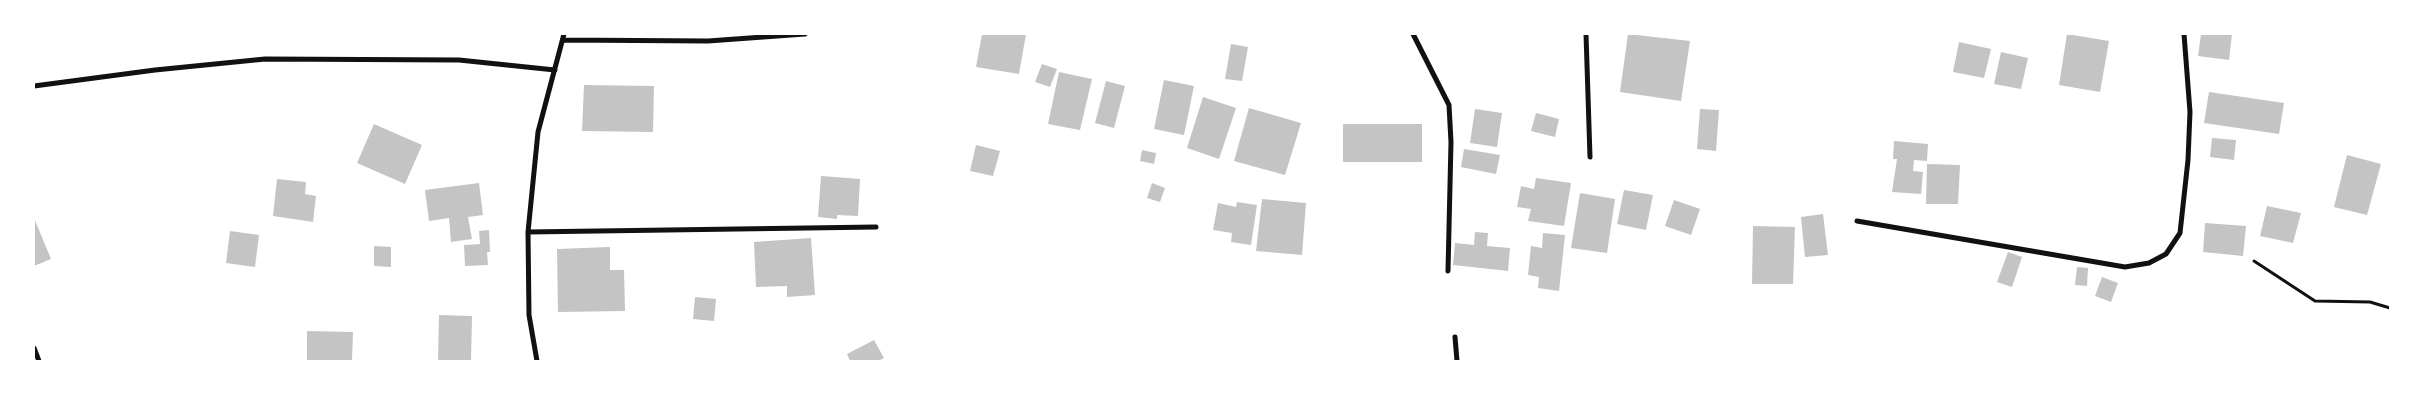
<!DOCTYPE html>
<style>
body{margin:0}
#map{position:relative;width:2424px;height:395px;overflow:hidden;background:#fff;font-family:"Work Sans",sans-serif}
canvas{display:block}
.frame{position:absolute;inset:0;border:35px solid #fff;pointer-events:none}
</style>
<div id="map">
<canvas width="2424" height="395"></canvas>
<div class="frame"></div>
</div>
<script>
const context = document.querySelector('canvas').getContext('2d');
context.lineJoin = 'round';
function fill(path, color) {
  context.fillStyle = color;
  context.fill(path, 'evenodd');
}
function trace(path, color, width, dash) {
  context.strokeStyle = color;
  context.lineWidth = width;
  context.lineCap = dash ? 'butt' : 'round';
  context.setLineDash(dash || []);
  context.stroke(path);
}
fill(new Path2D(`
 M 982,34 L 1026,34 L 1019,74 L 976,67 Z
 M 1628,34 L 1690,41 L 1681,101 L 1620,92 Z
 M 2067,34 L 2109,41 L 2100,92 L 2059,85 Z
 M 2201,34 L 2232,34 L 2229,60 L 2198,56 Z
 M 1959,42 L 1991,49 L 1984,78 L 1953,72 Z
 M 1231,44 L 1248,47 L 1242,81 L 1225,79 Z
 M 2001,52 L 2028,58 L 2021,89 L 1994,84 Z
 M 1042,64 L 1057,69 L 1050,87 L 1035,82 Z
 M 1059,72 L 1092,79 L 1080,130 L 1048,124 Z
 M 1164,80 L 1194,86 L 1184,135 L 1154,129 Z
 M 1106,81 L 1125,86 L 1114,128 L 1095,123 Z
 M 584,85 L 654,86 L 653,132 L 582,131 Z
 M 2209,92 L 2284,103 L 2279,134 L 2204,123 Z
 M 1203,97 L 1236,108 L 1219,159 L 1187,148 Z
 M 1249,108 L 1301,123 L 1285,175 L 1234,161 Z
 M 1475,109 L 1502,113 L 1497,147 L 1470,143 Z
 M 1700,109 L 1719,110 L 1716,151 L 1697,149 Z
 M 1536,113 L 1559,119 L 1555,137 L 1531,131 Z
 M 374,124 L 422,145 L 405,184 L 357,163 Z
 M 1343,124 L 1422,124 L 1422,162 L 1343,162 Z
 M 2212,138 L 2236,140 L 2234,160 L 2210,157 Z
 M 1894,141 L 1928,144 L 1927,161 L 1914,160 L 1913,171 L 1923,172 L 1921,194 L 1892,192 L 1897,159 L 1893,159 Z
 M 976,145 L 1000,151 L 993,176 L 970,171 Z
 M 1464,149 L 1500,155 L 1496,174 L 1461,167 Z
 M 1142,150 L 1156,153 L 1154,164 L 1140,161 Z
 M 2347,155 L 2381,164 L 2367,215 L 2334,207 Z
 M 1927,164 L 1960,165 L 1958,204 L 1926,204 Z
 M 821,176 L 860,179 L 858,216 L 837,215 L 837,219 L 818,217 Z
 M 1536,178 L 1571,183 L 1564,226 L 1528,221 L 1531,209 L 1517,207 L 1521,186 L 1534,189 Z
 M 277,179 L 306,182 L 305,194 L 316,196 L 313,222 L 273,216 Z
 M 479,183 L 483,215 L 468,217 L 472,239 L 451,242 L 449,218 L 429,221 L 425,190 Z
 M 1152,183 L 1165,188 L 1160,202 L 1147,198 Z
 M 1624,190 L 1653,195 L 1646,230 L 1617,224 Z
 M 1580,193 L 1615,199 L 1607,253 L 1571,248 Z
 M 1262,199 L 1306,203 L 1302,255 L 1256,251 Z
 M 1674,200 L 1700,209 L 1691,235 L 1665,226 Z
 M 1237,202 L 1257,205 L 1251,245 L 1231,242 L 1232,233 L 1213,230 L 1218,203 L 1236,207 Z
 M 2267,206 L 2301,213 L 2293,243 L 2260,236 Z
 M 1823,214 L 1828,255 L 1805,257 L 1801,217 Z
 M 34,218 L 51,259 L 34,266 Z
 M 2205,223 L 2246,226 L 2243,256 L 2203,252 Z
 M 1753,226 L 1795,227 L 1793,284 L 1752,284 Z
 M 489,230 L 490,252 L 487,252 L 488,265 L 465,266 L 464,245 L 480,244 L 479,231 Z
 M 230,231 L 259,235 L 255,267 L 226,263 Z
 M 1475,232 L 1488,233 L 1487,246 L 1510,248 L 1508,271 L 1453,265 L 1455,243 L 1474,245 Z
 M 1543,233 L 1565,235 L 1559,291 L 1538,288 L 1539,277 L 1528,275 L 1531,246 L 1542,248 Z
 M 811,238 L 815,295 L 787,297 L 787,286 L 756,287 L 754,242 Z
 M 374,246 L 391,247 L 391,267 L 374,266 Z
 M 610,247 L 610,270 L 624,270 L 625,311 L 558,312 L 557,249 Z
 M 2008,252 L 2022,257 L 2012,287 L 1997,282 Z
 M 2077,267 L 2088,268 L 2087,286 L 2075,285 Z
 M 2102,277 L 2118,283 L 2111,302 L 2095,296 Z
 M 695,297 L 716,299 L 714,321 L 693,319 Z
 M 439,315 L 472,316 L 471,361 L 438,361 Z
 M 307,331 L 353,332 L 352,361 L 307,361 Z
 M 874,340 L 884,358 L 878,361 L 850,361 L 847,354 Z`), '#c4c4c4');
trace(new Path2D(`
 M 2254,261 L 2315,301 L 2370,302 L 2390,308`), '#111', 3);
trace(new Path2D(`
 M 1413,34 L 1449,105 L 1451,142 L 1448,271
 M 1586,34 L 1590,157
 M 563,40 L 708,41 L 805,34
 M 34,86 L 155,70 L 265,59 L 459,60 L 555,70
 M 1857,221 L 2125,267 L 2149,263 L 2166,254 L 2180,233 L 2188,160 L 2190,112 L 2184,34
 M 528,232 L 876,227
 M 1455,337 L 1457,361
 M 34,348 L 39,361
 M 537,361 L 529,315 L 528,232 L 538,132 L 564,34`), '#111', 5);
</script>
